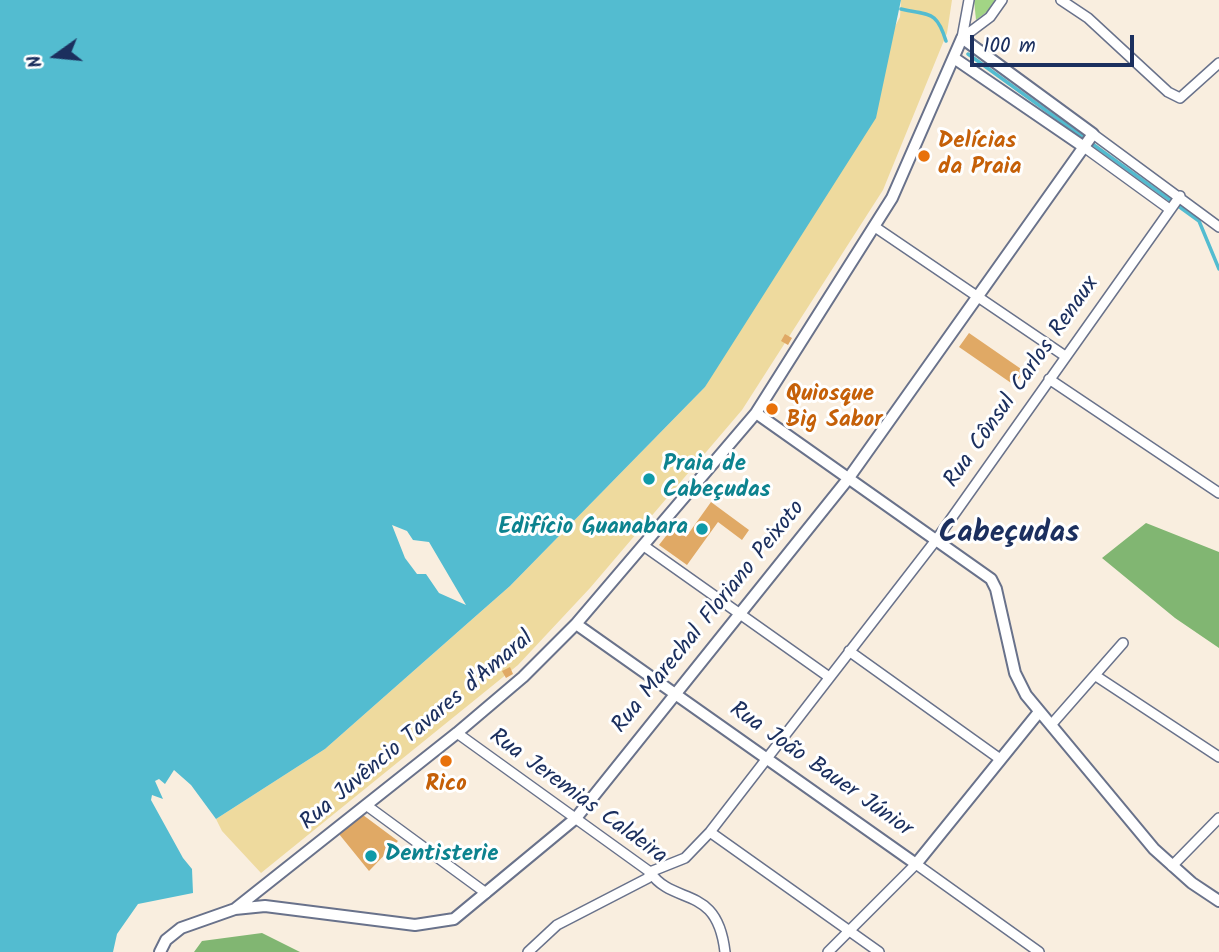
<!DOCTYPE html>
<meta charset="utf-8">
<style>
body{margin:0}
#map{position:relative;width:1219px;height:952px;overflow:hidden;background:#f9eedf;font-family:Kalam,sans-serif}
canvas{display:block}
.north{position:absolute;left:21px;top:21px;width:70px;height:70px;-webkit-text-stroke:5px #fff;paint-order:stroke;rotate:255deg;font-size:19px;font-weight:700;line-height:28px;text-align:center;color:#1b2f5e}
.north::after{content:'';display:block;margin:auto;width:24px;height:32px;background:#1b2f5e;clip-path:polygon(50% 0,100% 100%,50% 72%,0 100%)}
.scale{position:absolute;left:970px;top:35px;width:164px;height:32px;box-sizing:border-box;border:4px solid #1b2f5e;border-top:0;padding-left:9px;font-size:21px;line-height:24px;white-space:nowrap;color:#1b2f5e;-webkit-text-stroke:5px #fff;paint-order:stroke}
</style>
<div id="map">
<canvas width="1219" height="952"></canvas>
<div class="north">N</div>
<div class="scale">100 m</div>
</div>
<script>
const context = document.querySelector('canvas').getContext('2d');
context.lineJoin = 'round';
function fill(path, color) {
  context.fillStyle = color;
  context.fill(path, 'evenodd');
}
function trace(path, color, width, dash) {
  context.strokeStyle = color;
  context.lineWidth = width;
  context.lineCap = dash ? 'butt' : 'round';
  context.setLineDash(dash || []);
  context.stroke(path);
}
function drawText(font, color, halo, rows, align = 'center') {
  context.font = font + ' Kalam,sans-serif';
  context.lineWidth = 6;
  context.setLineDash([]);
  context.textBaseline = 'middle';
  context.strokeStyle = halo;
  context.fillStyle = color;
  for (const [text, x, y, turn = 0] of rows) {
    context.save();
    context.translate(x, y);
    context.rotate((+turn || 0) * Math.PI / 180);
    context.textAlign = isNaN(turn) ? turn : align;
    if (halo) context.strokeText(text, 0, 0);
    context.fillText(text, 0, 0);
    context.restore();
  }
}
fill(new Path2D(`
 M 974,0 L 995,0 L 988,11 L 976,20 Z`), '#a2d585');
fill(new Path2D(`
 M 1146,523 L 1219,552 L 1219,648 L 1175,618 L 1102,558 Z
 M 262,933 L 300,952 L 194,952 L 202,941 Z`), '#81b672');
fill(new Path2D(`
 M 901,0 L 952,0 L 947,33 L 883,190 L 742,410 L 590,588 L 518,665 L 261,873 L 222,831 L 216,819 L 325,749 L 510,586 L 705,387 L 900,17 Z`), '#eeda9e');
fill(new Path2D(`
 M 0,0 L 901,0 L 876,118 L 705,387 L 510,586 L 477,615 L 325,749 L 216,819 L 191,785 L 174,770 L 165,784 L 159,779 L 155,781 L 163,799 L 152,795 L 151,800 L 183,858 L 192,869 L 193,893 L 138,904 L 117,934 L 113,952 L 0,952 ZM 392,525 L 407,531 L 413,540 L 429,542 L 466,605 L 439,593 L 426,574 L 417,574 L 405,558 Z`), '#53bcd0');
trace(new Path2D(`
 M 901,9 C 929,16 936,9 946,41
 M 968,54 L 1199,221 L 1219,269`), '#53bcd0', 3.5);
fill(new Path2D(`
 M 969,333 L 1024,371 L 1014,385 L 959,347 Z
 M 785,334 L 792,338 L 788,345 L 781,341 Z
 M 711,502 L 749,530 L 742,540 L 718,522 L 687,565 L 659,545 L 673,527 L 686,537 Z
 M 510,667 L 513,674 L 506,678 L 502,671 Z
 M 363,815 L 398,841 L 369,871 L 339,834 Z`), '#e0a965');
const minor = new Path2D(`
 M 1061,0 L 1088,18 L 1168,92 L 1180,98 L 1219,63
 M 962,38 L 990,17 L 1002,0
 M 962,38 L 969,0
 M 1093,134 L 1219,227
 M 1084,147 L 1168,208
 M 875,227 L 1065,356
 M 1049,379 L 1219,493
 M 644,546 L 829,677
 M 849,651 L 1000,759
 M 1096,676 L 1219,757
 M 1051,725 L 1123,643
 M 457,733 L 650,872 C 674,907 717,883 725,952
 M 366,805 L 486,893
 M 710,832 L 879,952
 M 1172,866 L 1219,818
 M 650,872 L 685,858 L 710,832 L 936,540 L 1180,196
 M 528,952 L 557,925 L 648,878 L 650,872
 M 828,952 L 916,864 L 1039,952`);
const tertiary = new Path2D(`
 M 954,58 L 1084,147
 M 756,413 L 991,579 L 996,589 L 1015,673 L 1026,695 L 1154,849 L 1192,883 L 1219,901
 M 576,624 L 916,864 L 1039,712
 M 160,952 L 166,940 L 181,928 L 235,909 L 457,733 L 523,677 L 576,624 L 756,413 L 892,198 L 962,38 L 1093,134 L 848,479 L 576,818 L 454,919 L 415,925 L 265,906 L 235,909`);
trace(minor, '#69728b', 12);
trace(tertiary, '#69728b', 14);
trace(minor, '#fff', 9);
trace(tertiary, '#fff', 10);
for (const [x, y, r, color] of [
 [924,156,7,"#e8710a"],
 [772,409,7,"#e8710a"],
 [649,479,7,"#0f9aa8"],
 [702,529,7,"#0f9aa8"],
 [446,761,7,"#e8710a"],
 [371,856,7,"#0f9aa8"]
]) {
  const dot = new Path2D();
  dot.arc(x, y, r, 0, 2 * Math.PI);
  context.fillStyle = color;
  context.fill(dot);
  trace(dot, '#fff', 2.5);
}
drawText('bold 23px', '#c56008', '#fff', [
 ["Delícias",938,143],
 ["da Praia",938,169],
 ["Quiosque",786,396],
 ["Big Sabor",786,422],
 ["Rico",446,786,"center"]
], 'left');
drawText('23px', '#1b2f5e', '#fff', [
 ["Rua Cônsul Carlos Renaux",1023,383,-55],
 ["Rua Marechal Floriano Peixoto",710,618,-51],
 ["Rua Juvêncio Tavares d'Amaral",418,732,-40],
 ["Rua João Bauer Júnior",820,771,35],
 ["Rua Jeremias Caldeira",577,798,36]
]);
drawText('bold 23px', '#0d838f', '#fff', [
 ["Praia de",663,466],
 ["Cabeçudas",663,492],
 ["Edifício Guanabara",688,529,"right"],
 ["Dentisterie",385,856]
], 'left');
drawText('bold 30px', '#1b2f5e', '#fff', [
 ["Cabeçudas",1009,536]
]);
</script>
